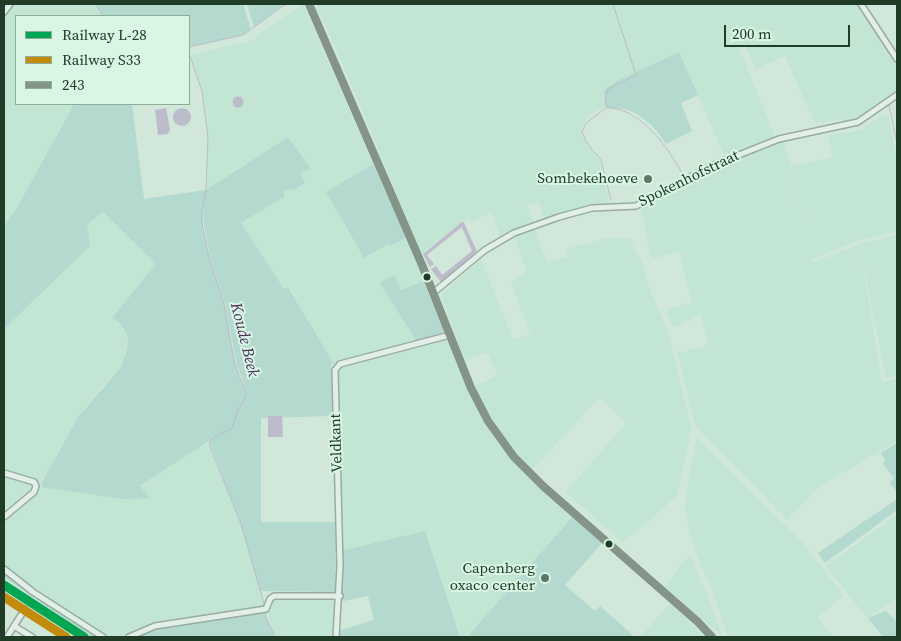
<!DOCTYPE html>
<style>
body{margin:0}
#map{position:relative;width:901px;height:641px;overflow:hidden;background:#d1e7da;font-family:"Source Serif 4",serif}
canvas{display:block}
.frame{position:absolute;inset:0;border:5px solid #213c26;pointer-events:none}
.legend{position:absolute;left:15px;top:15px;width:175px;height:90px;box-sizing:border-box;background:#d9f6e5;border:1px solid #8fac99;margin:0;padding:6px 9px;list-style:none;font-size:15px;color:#213c26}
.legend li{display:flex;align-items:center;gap:10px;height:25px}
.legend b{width:25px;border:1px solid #8fac99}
.scale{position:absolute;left:724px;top:25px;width:126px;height:22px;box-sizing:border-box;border:2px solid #213c26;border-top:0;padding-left:6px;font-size:15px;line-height:18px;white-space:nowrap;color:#213c26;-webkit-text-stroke:4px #d9f6e5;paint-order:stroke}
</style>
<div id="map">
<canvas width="901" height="641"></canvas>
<div class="frame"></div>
<ul class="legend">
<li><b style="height:6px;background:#00a651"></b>Railway L-28</li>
<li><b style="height:6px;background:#c28c0a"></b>Railway S33</li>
<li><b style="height:6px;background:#859488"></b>243</li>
</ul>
<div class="scale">200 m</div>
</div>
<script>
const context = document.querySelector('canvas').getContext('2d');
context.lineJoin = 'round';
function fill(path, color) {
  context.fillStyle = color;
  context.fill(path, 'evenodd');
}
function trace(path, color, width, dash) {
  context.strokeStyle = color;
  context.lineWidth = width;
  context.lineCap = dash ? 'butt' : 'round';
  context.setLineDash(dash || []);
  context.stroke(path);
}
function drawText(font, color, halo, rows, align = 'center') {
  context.font = font + ' "Source Serif 4",serif';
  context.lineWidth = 4;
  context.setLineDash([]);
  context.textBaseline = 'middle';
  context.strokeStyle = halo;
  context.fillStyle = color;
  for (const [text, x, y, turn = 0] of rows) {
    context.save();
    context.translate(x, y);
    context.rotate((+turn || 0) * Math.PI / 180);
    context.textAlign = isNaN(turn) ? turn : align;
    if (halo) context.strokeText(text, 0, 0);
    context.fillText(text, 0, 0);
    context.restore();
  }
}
fill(new Path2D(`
 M 10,4 L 96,4 L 103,16 L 16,16 L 16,104 L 74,104 L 18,206 L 4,226 L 4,12 Z
 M 303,4 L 373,164 L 326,192 L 364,258 L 388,243 L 391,246 L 406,237 L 423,281 L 401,290 L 417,342 L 334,364 L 289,287 L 284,289 L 241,223 L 284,197 L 284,192 L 291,187 L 293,191 L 305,184 L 299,174 L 310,168 L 287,137 L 206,190 L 207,131 L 202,91 L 190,56 L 251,41 Z
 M 316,4 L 858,4 L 897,65 L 897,91 L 862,118 L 844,123 L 842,119 L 815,123 L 785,56 L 756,69 L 745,45 L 739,48 L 775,137 L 724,155 L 679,52 L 617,81 L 603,97 L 605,107 L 589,115 L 583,124 L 581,134 L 600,162 L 609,203 L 544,219 L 538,201 L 527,205 L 534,223 L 501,238 L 491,213 L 471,221 L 469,216 L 421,254 L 353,88 Z
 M 888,114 L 897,159 L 897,231 L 856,241 L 811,260 L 812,263 L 860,244 L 897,235 L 897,375 L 886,378 L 860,247 L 882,383 L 897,379 L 897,441 L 817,488 L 787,520 L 695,425 L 678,353 L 708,345 L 701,314 L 674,327 L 666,310 L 692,302 L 679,252 L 651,259 L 641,207 L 695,176 L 784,140 L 806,234 L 791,166 L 832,157 L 828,136 L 861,130 L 883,115 Z
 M 103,212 L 156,264 L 112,318 L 123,325 L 128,332 L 125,358 L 121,367 L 105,383 L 78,417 L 42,482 L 42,487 L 149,498 L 140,487 L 204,444 L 209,444 L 241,524 L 266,609 L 129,637 L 109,637 L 35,589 L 4,565 L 4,329 L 89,246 L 87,225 Z
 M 534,228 L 547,263 L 567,257 L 565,249 L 608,238 L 629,238 L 642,262 L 647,283 L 667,329 L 691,427 L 689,442 L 677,495 L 654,517 L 622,542 L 566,492 L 626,423 L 600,397 L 532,470 L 508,443 L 487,411 L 475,386 L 498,375 L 487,352 L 465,360 L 441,295 L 481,259 L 513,340 L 530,334 L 511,282 L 527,272 L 514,236 Z
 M 450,335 L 478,403 L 514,457 L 575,513 L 467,637 L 460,637 L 425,531 L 340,551 L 336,367 Z
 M 697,437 L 801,541 L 844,596 L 817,617 L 833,637 L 728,637 L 713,592 L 694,549 L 685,510 L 686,491 Z
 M 897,515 L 897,598 L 867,618 L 826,566 Z
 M 690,554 L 712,608 L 722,636 L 665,587 Z
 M 275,598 L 336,598 L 331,637 L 277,637 L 268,618 L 270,605 Z
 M 671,603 L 698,630 L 704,637 L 640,637 Z`), '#c2e5d4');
fill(new Path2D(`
 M 96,4 L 243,4 L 251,29 L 243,35 L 189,47 L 189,16 L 103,16 Z
 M 247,4 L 285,4 L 254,27 Z
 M 679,52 L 698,95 L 681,103 L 692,131 L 666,144 C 657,129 642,113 624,109 C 618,108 612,110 605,107 L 604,90 L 617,81 Z
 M 74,104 L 132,104 L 144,199 L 206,190 L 288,137 L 310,168 L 300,174 L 305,183 L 293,191 L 291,188 L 284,192 L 284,197 L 241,223 L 284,289 L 288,287 L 334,364 L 331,365 L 333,416 L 261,418 L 261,522 L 335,522 L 336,592 L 260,591 L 241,524 L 209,441 L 140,486 L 150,498 L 122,499 L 42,487 L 42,482 L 78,417 L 121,367 C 130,346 133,330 112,318 L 156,264 L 103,212 L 87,225 L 90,246 L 4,329 L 4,226 L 18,206 ZM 204,203 L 203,219 L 210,258 L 225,303 L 237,366 L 248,394 C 231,366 232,333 224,303 C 215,270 198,237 204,203 Z
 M 373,164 L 406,237 L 391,246 L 388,244 L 364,258 L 326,192 Z
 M 394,275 L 401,290 L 423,281 L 445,333 L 443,335 L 417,342 L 380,283 Z
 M 897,443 L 897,494 L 890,482 L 894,478 L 883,464 L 885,461 L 881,453 Z
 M 897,499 L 897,510 L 825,563 L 818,553 Z
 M 573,516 L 603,542 L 565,585 L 595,611 L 600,606 L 635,637 L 467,637 Z
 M 425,531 L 460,637 L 336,637 L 337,631 L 374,620 L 368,596 L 339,602 L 340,551 Z
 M 4,565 L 35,589 L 109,637 L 91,637 L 4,577 Z
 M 266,609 L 266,618 L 276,637 L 131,637 L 142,630 Z
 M 886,611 L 897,622 L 897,637 L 883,637 L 868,618 Z`), '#b4d9ce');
fill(new Path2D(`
 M232.5 102a5.5 5.5 0 1 1 11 0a5.5 5.5 0 1 1-11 0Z
 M173 117a9 9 0 1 1 18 0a9 9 0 1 1-18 0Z
 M 166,108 L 170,130 L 168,134 L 158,135 L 155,110 Z
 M 463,221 L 477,251 L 441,282 L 431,269 L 436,266 L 442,275 L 472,251 L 462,227 L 427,255 L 434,264 L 430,267 L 423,254 Z
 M 268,416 L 282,416 L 283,437 L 268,437 Z`), '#bdbcca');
trace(new Path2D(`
 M 96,4 L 103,16
 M 189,47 L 243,35 L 286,4
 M 190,56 L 202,91 L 208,138 L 206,190 L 201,218 L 209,258 L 224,304 L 235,366 L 247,394 L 238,410 L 232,428 L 213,438 L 209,444 L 241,524 L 265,607
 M 889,105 L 897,143
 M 607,107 L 605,99 L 608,89 L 636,75 L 613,4
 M 608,107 C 643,111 667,146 683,175
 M 606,108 L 586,123 L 582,132 L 587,143 L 601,160 L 611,200
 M 266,610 L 266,618 L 276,637`), '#bdbcca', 1);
const minor = new Path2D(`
 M 309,4 L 422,265 L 471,388 L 488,421 L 514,457 L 543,486 L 698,622 L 712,637
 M 861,4 L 897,59
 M 4,12 L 10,4
 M 433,293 L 485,250 L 514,233 L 559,217 L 592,208 L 636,206 L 711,166 L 779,139 L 858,122 L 897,95
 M 4,473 L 34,482 L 36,486 L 34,492 L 4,517
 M 4,569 L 33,592 L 103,637
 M 14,626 L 32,637
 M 7,637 L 25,609
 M 129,637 L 155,626 L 266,609 L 270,599 L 274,596 L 340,596
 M 336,637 L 340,566 L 335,370 L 340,364 L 450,335`);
trace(minor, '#99aca0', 8);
trace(minor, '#e2efe8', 5);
trace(new Path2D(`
 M 4,583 L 43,611`), '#a2aea6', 1, [9, 9]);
trace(new Path2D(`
 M 309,4 L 422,265 L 471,388 L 488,421 L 514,457 L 543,486 L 698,622 L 712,637`), '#859488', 8);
trace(new Path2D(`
 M 4,585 L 84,637`), '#00a651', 9);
trace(new Path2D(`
 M 4,597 L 66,637`), '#c28c0a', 9);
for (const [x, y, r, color] of [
 [648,179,5,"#5f7865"],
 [427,277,4.5,"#213c26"],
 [609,544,4.5,"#213c26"],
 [545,578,5,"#5f7865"]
]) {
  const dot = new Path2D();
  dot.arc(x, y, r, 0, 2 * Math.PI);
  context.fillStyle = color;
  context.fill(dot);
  trace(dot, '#d9f6e5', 2);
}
drawText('15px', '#213c26', '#d9f6e5', [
 ["Sombekehoeve",638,179],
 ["Capenberg",535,569],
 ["oxaco center",535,586]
], 'right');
drawText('15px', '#213c26', '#d9f6e5', [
 ["Spokenhofstraat",689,179,-26],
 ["Veldkant",337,443,-92]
]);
drawText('italic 16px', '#4c305b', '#d9f6e5', [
 ["Koude Beek",244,340,76]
]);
</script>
